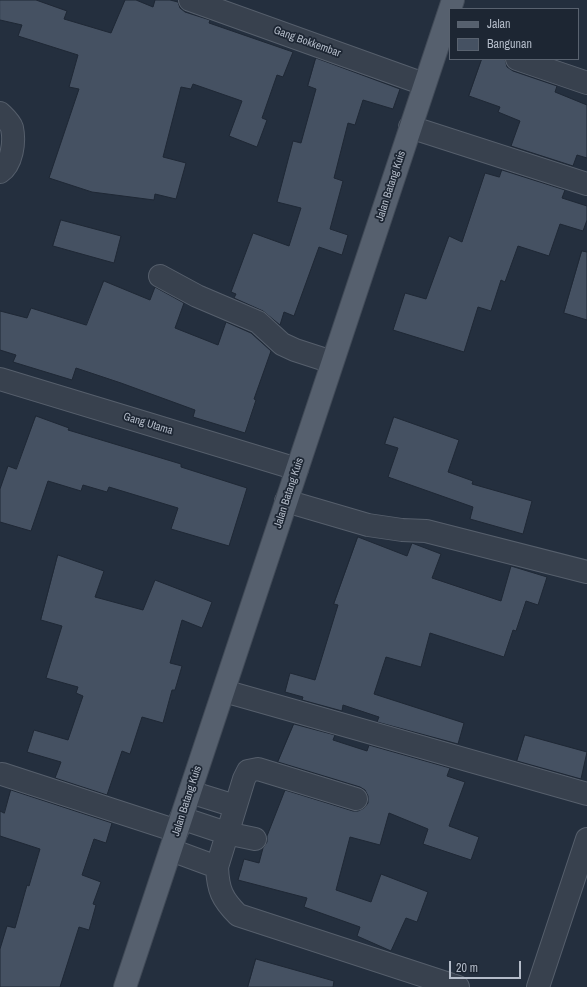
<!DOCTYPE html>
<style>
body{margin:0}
#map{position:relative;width:587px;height:987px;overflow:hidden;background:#242f3e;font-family:"Archivo Narrow",sans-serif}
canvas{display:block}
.legend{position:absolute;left:449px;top:8px;width:130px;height:52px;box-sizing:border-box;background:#1d2633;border:1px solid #59626f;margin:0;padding:5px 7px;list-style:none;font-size:12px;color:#b4bcc9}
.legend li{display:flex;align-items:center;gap:8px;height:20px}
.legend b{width:20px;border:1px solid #59626f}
.scale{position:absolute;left:449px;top:961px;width:72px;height:18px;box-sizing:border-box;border:2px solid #b4bcc9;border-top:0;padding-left:5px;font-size:12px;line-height:14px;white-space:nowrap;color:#b4bcc9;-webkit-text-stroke:3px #1d2633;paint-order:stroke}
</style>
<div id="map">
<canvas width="587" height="987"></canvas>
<ul class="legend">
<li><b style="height:5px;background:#56606e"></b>Jalan</li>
<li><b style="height:11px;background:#455162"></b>Bangunan</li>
</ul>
<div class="scale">20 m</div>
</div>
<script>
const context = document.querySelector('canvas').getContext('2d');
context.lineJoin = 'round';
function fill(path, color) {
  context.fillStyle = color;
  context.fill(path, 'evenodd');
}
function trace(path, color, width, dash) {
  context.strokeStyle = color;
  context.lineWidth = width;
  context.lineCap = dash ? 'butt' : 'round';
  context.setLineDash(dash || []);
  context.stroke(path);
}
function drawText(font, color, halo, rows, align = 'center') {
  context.font = font + ' "Archivo Narrow",sans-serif';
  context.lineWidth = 3.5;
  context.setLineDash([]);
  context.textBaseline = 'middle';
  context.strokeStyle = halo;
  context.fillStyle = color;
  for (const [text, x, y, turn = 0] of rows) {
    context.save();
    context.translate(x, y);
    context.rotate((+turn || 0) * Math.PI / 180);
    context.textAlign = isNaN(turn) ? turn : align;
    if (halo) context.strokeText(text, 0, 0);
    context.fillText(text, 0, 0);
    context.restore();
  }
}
const building = new Path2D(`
 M 0,0 L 36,0 L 67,11 L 64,19 L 111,33 L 125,0 L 136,0 L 153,7 L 155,0 L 170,0 L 178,2 L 180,8 L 185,12 L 210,20 L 209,23 L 293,52 L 283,77 L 277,75 L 262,118 L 267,120 L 257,147 L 229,136 L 242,101 L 193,84 L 191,89 L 181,87 L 163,157 L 186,163 L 176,199 L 155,194 L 154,200 L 92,192 L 49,178 L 79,89 L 69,87 L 78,55 L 18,36 L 22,25 L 0,20 Z
 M 316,58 L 400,89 L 393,109 L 363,100 L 355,125 L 348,123 L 334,178 L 343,181 L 330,229 L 348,235 L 342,255 L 319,247 L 294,316 L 284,312 L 280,325 L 263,311 L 234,298 L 236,294 L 231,292 L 253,233 L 289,246 L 301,208 L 277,202 L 293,141 L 301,143 L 316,89 L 308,86 Z
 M 482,59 L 505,59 L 507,67 L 513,71 L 557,86 L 555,92 L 587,105 L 587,158 L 577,155 L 573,166 L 511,146 L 520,121 L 498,112 L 500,107 L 469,96 Z
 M 502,170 L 565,190 L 562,198 L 587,206 L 587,220 L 583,231 L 560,224 L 549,256 L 518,246 L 505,282 L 501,280 L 491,311 L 478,307 L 464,352 L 393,330 L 405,293 L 426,299 L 449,236 L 462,242 L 485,173 L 499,177 Z
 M 61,220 L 121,236 L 114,263 L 53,246 Z
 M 582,251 L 587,252 L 587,320 L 564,313 Z
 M 104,281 L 150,300 L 155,287 L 184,303 L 175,328 L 218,345 L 226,322 L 251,333 L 271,351 L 254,399 L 256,400 L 245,433 L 193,417 L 195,410 L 121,383 L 76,368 L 72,380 L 13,362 L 16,355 L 0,350 L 0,311 L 27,318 L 31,308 L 86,325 Z
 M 36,416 L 69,428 L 68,430 L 181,464 L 181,467 L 247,488 L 229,546 L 171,529 L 178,508 L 109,487 L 107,492 L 83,485 L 81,491 L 48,481 L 31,531 L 0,522 L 0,489 L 8,466 L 16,469 Z
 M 394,417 L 459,440 L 448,472 L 473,481 L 472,484 L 532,501 L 523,534 L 470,519 L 473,507 L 388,477 L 398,448 L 385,444 Z
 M 358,537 L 407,556 L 412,543 L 441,554 L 432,578 L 501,601 L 511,566 L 547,577 L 538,605 L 526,601 L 516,631 L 513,630 L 504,657 L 430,633 L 421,667 L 386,657 L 374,694 L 464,723 L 458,744 L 377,722 L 379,717 L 343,705 L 342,711 L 302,700 L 303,697 L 285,692 L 290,673 L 315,680 L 338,605 L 334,604 Z
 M 58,555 L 104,571 L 95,597 L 143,610 L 155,580 L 212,602 L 202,628 L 182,620 L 170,663 L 182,666 L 175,690 L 172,690 L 163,723 L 142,717 L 130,754 L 122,751 L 107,795 L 55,778 L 61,762 L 27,752 L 34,730 L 68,740 L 83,696 L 76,693 L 78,687 L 46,678 L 62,626 L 41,620 Z
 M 294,724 L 335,735 L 333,740 L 367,751 L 369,745 L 450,768 L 447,776 L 465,782 L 449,826 L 479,837 L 471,860 L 423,844 L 428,829 L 389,813 L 380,845 L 350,837 L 336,890 L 371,902 L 381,874 L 428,892 L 417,922 L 406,918 L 391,951 L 357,936 L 360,927 L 304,907 L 307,898 L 238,880 L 244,859 L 259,863 L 263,848 L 267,842 L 267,836 L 285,790 L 353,811 L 358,811 L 364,808 L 368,803 L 368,796 L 365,790 L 360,787 L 278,762 Z
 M 525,735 L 587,752 L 581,779 L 517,761 Z
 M 11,790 L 112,823 L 106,843 L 94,839 L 82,875 L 101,882 L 93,904 L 96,905 L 89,930 L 79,927 L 60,987 L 0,987 L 0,949 L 7,926 L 15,928 L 27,885 L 29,886 L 40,849 L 0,836 L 0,811 L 4,813 Z
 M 256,959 L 334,981 L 333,987 L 248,987 Z`);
fill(building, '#455162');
trace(building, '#1f2835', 1);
const minor = new Path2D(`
 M 190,0 L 424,84
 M 517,59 L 587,83
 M 0,113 C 4,117 10,122 12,128 C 15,142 12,164 0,172
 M 410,127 L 587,184
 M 160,276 L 197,296 L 258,322 L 282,344 L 295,350 L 332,362
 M 0,379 L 297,469
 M 286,501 L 368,525 L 402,530 L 426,531 L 587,572
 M 224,691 L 587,794
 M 2,774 L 177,831
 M 190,792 L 235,806
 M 181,818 L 226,833 L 255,839
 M 171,850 L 217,867 C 218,890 222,899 238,915 L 458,987
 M 217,867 L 244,779 L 248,771 L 258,769 L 356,799
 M 538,987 L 587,839`);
const major = new Path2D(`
 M 125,987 L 453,0`);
trace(minor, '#565f6c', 24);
trace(major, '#414a57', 24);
trace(minor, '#38414e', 22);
trace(major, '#56606e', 22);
drawText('11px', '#b4bcc9', '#1d2633', [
 ["Gang Bokkembar",307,42,20],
 ["Jalan Batang Kuis",391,186,-72],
 ["Gang Utama",148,424,17],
 ["Jalan Batang Kuis",289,493,-72],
 ["Jalan Batang Kuis",187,801,-72]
]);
</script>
